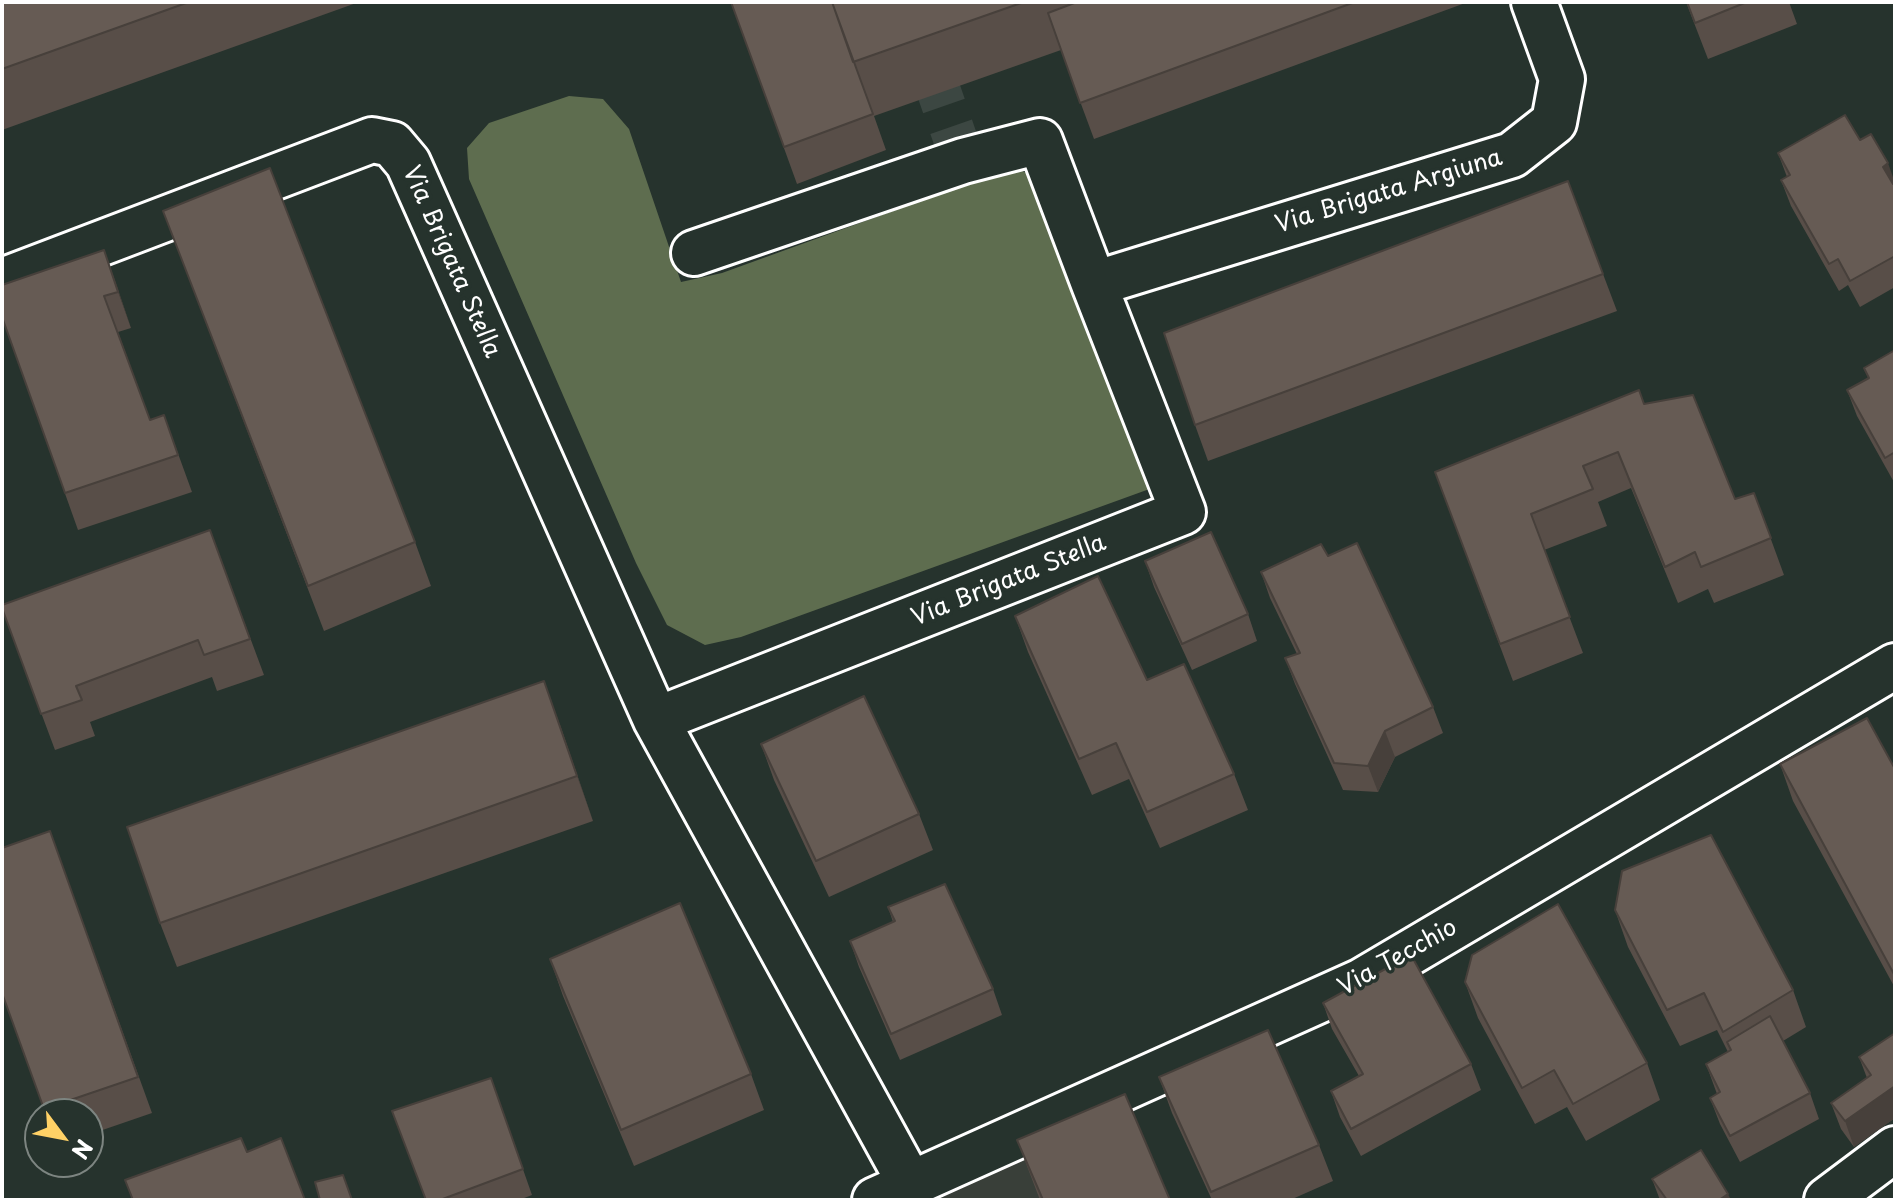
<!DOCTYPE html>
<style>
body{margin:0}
#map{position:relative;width:1897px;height:1202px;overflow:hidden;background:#26332d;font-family:"Playpen Sans",sans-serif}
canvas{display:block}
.frame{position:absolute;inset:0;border:4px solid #fff;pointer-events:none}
.north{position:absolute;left:24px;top:1098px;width:80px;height:80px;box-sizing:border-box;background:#26332d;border:2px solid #7d8581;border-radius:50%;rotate:122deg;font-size:22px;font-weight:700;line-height:32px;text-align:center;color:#fff}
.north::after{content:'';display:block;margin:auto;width:28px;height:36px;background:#ffd166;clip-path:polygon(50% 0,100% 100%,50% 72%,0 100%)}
</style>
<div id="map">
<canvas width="1897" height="1202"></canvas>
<div class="frame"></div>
<div class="north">N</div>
</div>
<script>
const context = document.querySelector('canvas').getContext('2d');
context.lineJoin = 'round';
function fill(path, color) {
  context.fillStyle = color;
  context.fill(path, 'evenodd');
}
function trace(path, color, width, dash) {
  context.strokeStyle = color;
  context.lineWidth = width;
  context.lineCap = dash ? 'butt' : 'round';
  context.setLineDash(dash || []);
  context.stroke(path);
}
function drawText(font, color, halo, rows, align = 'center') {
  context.font = font + ' "Playpen Sans",sans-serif';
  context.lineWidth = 7;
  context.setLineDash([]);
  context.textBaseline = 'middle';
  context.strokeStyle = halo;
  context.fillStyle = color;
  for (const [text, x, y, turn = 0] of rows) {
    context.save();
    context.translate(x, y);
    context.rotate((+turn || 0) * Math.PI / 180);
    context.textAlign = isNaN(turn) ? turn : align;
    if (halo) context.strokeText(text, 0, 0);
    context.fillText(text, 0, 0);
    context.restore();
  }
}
fill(new Path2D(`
 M 1125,1107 L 1165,1200 L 923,1200 Z`), '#393f39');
fill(new Path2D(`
 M 569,96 L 603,99 L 629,129 L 681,282 L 722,273 L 1014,167 L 1041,180 L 1155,487 L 741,637 L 705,645 L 667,625 L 636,563 L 469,179 L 467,148 L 489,123 Z`), '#5e6d4f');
trace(new Path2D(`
 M 908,2 L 963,161`), '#3c4742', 44, [44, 22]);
const street = new Path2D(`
 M 694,253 L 963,161 L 1040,141 L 1094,284
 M 2,281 L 372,140 L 392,144 L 408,163 L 656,720 L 911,1185
 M 656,720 L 1183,512 L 1094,284 L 1512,155 L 1554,122 L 1562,79 L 1534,2
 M 875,1200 L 1362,981 L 1895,666
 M 1827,1200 L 1895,1149`);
trace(street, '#fff', 50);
trace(street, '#26332d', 44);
fill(new Path2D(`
 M 2,2 L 359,2 L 2,130 Z
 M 731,2 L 1468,2 L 1094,139 L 1061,50 L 874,116 L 886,150 L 797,184 Z
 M 1686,2 L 1789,2 L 1797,24 L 1708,59 Z
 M 1860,140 L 1895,183 L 1895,287 L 1860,307 L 1848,285 L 1839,291 L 1791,206 L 1781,180 L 1787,177 L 1778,153 Z
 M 163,211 L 415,542 L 431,586 L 324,631 Z
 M 104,250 L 131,328 L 118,332 L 150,420 L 164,415 L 192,492 L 78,530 L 2,317 Z
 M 1603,274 L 1617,311 L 1208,461 L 1195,425 Z
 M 1895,350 L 1895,484 L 1857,416 L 1847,390 L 1868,378 L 1864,368 Z
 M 1644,404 L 1735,499 L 1754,493 L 1784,575 L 1714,603 L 1708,589 L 1678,603 L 1631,488 L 1598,502 L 1607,526 L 1544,550 L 1583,653 L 1513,681 L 1435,472 Z
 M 210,530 L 264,675 L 217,691 L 212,677 L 90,722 L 95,736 L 55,750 L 2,608 Z
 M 1328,556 L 1433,707 L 1443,733 L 1395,757 L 1378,792 L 1343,790 L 1295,684 L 1285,658 L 1297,654 L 1270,598 L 1261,572 Z
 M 1145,561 L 1248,614 L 1257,641 L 1192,670 L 1154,587 Z
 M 1015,616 L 1147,680 L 1234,774 L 1248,810 L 1160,848 L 1129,779 L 1092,795 L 1028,652 Z
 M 560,725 L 593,821 L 177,967 L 160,923 Z
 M 761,744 L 919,814 L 933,850 L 829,897 L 774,780 Z
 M 1780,764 L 1895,769 L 1895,988 L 1793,801 Z
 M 50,831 L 152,1113 L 88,1135 L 88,1114 L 46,1114 L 44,1109 Z
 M 888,907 L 993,989 L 1002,1015 L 900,1060 L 859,967 L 850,941 L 893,922 Z
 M 1615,910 L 1793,990 L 1806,1027 L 1783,1041 L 1810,1093 L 1819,1119 L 1740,1162 L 1720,1124 L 1710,1098 L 1717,1094 L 1706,1064 L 1728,1052 L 1717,1030 L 1680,1046 L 1628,947 Z
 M 550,959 L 751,1074 L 764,1110 L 634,1166 L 563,996 Z
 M 1465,982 L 1647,1063 L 1660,1100 L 1586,1141 L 1567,1107 L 1535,1124 L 1478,1018 Z
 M 1323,1003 L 1471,1064 L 1481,1090 L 1361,1156 L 1340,1117 L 1331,1091 L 1359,1076 L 1332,1029 Z
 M 1895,1033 L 1895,1118 L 1854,1147 L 1841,1129 L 1831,1103 L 1867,1078 L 1859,1057 Z
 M 1159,1077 L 1319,1145 L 1333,1181 L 1290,1200 L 1212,1200 L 1172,1113 Z
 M 491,1078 L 532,1195 L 519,1200 L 425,1200 Z
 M 1017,1140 L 1170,1200 L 1040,1200 Z
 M 1652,1179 L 1731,1200 L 1660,1200 Z`), '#584e48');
fill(new Path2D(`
 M 1888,163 L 1895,183 L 1895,191 L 1883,167 Z
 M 104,250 L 117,286 L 131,328 L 118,292 Z
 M 544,681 L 560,725 L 593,821 L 577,776 Z
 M 1385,731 L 1395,757 L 1378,792 L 1368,766 Z
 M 1895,1086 L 1895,1118 L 1854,1147 L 1845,1121 Z
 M 1728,1194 L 1731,1200 L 1719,1200 Z`), '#47403b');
const building = new Path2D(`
 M 2,2 L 189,2 L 2,69 Z
 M 731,2 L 832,2 L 873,114 L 784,147 Z
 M 832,2 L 1024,2 L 853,62 Z
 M 1077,2 L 1355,2 L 1080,103 L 1048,13 Z
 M 1687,2 L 1747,2 L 1695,23 Z
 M 1845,115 L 1860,140 L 1871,134 L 1888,163 L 1883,167 L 1893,184 L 1895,183 L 1895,256 L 1850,281 L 1838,259 L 1829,264 L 1781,180 L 1790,175 L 1778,153 Z
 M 270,168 L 415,542 L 308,586 L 163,211 Z
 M 1568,181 L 1603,274 L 1195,425 L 1164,333 Z
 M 104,250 L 118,292 L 104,296 L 150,420 L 164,415 L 178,455 L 65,493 L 2,317 L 2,285 Z
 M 1895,350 L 1895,452 L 1885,458 L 1847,390 L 1869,378 L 1864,368 Z
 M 1639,390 L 1644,404 L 1693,395 L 1735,499 L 1754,493 L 1771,538 L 1701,567 L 1695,552 L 1665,567 L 1618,452 L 1583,466 L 1593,489 L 1531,514 L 1570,617 L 1500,644 L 1435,472 Z
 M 210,530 L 250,639 L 204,655 L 198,640 L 76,686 L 82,700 L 41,714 L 2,608 L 2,605 Z
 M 1211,532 L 1248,614 L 1182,644 L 1145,561 Z
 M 1357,543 L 1433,707 L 1385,731 L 1368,766 L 1334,763 L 1285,658 L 1300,653 L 1261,572 L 1321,544 L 1328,556 Z
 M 1098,576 L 1147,680 L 1184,664 L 1234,774 L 1147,812 L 1116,743 L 1079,759 L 1015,616 Z
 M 544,681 L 577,776 L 160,923 L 127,827 Z
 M 864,696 L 919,814 L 816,861 L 761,744 Z
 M 1867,718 L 1895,769 L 1895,976 L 1780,764 Z
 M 50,831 L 138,1077 L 44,1109 L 2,993 L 2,848 Z
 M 1711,835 L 1793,990 L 1723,1032 L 1704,993 L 1667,1010 L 1615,910 L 1622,871 Z
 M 945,884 L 993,989 L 891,1034 L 850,941 L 895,921 L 888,907 Z
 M 680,903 L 751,1074 L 621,1130 L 550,959 Z
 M 1558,904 L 1647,1063 L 1573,1104 L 1554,1070 L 1522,1088 L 1465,982 L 1472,955 Z
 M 1411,955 L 1471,1064 L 1351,1129 L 1331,1091 L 1363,1074 L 1323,1003 Z
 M 1770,1016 L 1810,1093 L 1730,1136 L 1710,1098 L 1720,1092 L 1706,1064 L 1731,1050 L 1727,1042 Z
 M 1268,1030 L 1319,1145 L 1211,1192 L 1159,1077 Z
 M 1895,1033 L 1895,1086 L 1845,1121 L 1831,1103 L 1871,1075 L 1859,1057 Z
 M 491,1078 L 523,1169 L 440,1200 L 426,1200 L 392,1111 Z
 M 1125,1094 L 1170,1200 L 1043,1200 L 1017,1140 Z
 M 241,1138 L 247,1152 L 281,1138 L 305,1200 L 133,1200 L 125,1180 Z
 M 1701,1150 L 1728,1194 L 1719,1200 L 1667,1200 L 1652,1179 Z
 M 343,1175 L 352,1200 L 320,1200 L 315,1182 Z`);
fill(building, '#665b54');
trace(building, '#47403b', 2);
drawText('24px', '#fff', '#26332d', [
 ["Via Brigata Argiuna",1389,192,-17],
 ["Via Brigata Stella",451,262,66],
 ["Via Brigata Stella",1009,581,-22],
 ["Via Tecchio",1398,958,-29]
]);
</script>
